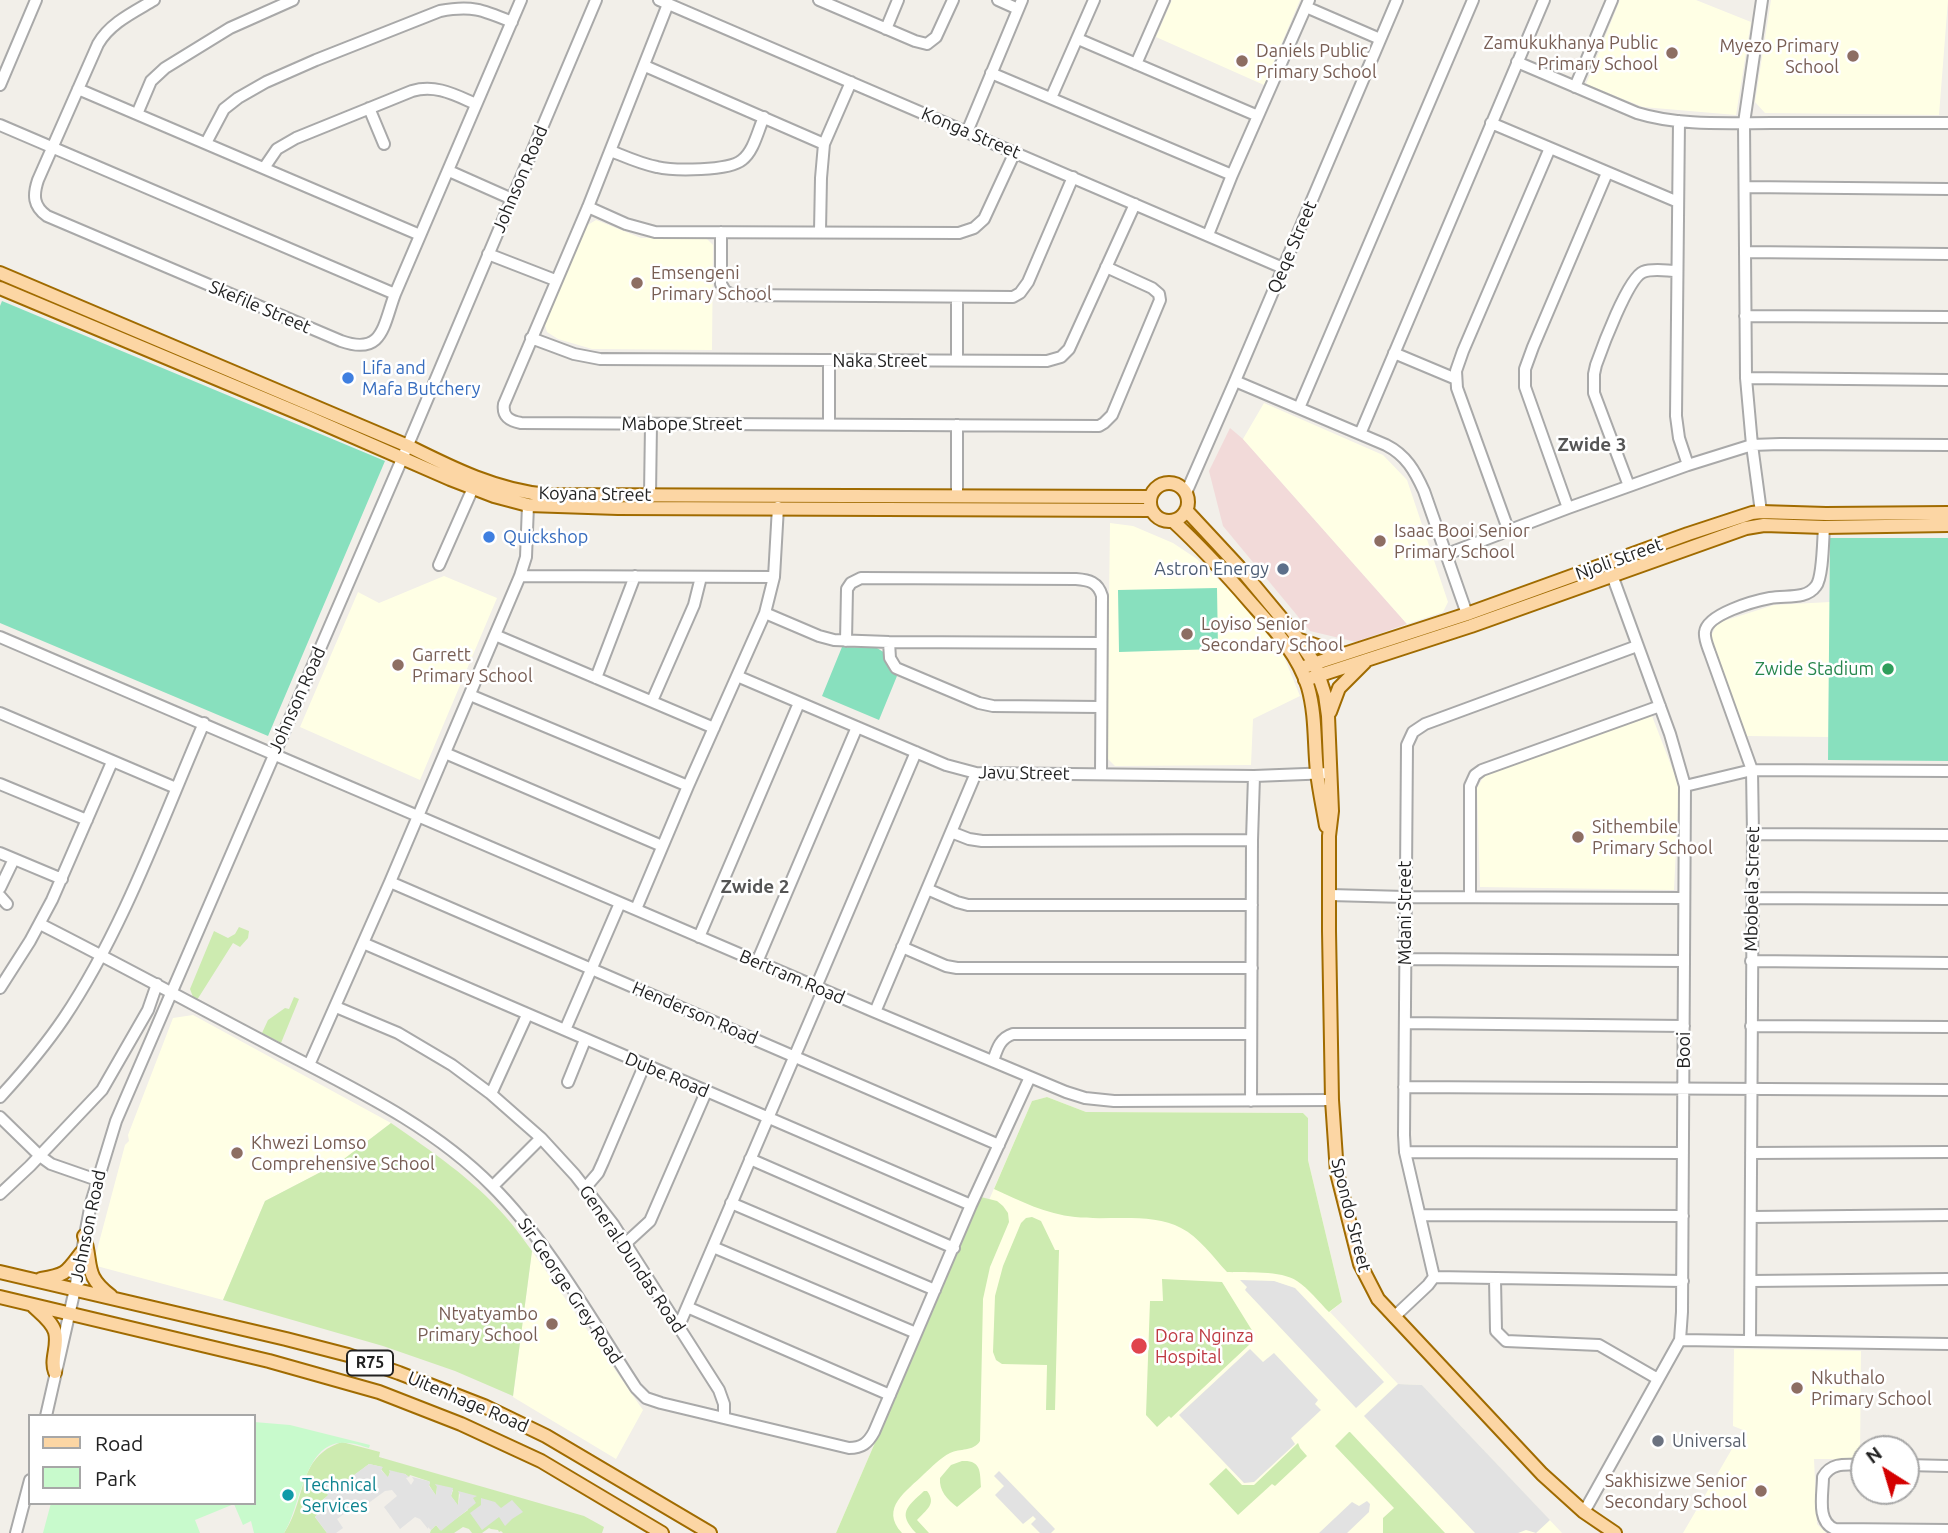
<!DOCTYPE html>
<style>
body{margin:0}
#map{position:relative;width:1948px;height:1533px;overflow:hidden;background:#f2efe9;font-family:Ubuntu,sans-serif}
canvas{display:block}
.legend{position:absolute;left:28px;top:1414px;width:228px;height:91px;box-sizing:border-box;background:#fff;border:2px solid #a7a7a7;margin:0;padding:9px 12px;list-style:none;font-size:21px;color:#222}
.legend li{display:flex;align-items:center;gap:14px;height:35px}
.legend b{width:35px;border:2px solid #a7a7a7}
.north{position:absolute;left:1850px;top:1435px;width:70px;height:70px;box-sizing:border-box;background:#fff;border:2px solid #a7a7a7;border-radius:50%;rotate:323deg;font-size:19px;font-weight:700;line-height:28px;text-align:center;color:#222}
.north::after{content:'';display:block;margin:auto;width:24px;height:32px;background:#d40000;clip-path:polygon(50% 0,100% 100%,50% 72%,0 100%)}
</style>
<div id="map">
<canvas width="1948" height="1533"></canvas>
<ul class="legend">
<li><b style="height:9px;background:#fcd6a4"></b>Road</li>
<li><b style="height:19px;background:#c8facc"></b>Park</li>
</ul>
<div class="north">N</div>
</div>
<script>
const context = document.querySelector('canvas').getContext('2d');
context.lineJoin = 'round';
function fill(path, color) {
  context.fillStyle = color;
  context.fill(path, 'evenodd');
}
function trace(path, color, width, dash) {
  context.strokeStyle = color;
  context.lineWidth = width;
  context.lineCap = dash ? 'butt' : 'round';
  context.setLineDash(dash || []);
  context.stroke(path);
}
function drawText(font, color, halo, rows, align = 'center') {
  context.font = font + ' Ubuntu,sans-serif';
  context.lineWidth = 5;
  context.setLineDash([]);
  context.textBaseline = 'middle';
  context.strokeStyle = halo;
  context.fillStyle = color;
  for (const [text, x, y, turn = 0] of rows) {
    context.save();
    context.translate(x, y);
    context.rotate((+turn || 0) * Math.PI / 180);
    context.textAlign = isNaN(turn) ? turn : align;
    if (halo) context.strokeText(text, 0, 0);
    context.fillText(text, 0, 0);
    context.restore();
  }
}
fill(new Path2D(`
 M 1230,428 L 1243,439 L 1407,624 L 1356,642 L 1310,631 L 1223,526 L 1209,471 Z`), '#f2dad9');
fill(new Path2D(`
 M 1172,0 L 1300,0 L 1264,85 L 1156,37 Z
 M 1620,0 L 1696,0 L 1751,22 L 1736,115 L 1643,107 L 1586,84 Z
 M 1771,0 L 1948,0 L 1939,115 L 1765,113 L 1755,102 Z
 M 596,220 L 641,238 L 705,237 L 713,245 L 712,350 L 592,349 L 558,339 L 547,332 L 544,322 L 586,226 Z
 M 1264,403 L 1383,455 L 1407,480 L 1448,602 L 1443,612 L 1407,624 L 1243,439 Z
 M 1110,523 L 1133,526 L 1173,543 L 1197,559 L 1234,595 L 1282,652 L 1300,696 L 1253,719 L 1251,765 L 1115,766 L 1107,758 Z
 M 444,576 L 497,598 L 420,780 L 300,727 L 358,592 L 379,603 Z
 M 1830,602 L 1828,737 L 1747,736 L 1710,639 L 1717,623 L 1774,605 Z
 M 1652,716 L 1679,786 L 1674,890 L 1480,887 L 1477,788 L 1484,776 Z
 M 193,1015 L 391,1123 L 340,1162 L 265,1201 L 223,1300 L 93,1265 L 125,1145 L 129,1141 L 128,1135 L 173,1018 Z
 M 1047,1097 L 1086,1112 L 1303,1113 L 1308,1118 L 1308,1160 L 1342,1302 L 1330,1312 L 1398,1384 L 1422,1385 L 1562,1533 L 836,1533 L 981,1197 L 989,1200 L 1032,1101 Z
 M 532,1251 L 643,1410 L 616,1459 L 513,1397 Z
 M 1734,1349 L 1861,1351 L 1860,1459 L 1814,1459 L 1817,1524 L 1826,1533 L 1683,1533 L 1743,1430 L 1733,1426 Z`), '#ffffe5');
fill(new Path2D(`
 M 239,927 L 249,931 L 248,938 L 240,947 L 233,943 L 197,1000 L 193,997 L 190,989 L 214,931 L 228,938 L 235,934 Z
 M 294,997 L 299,999 L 281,1043 L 262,1033 L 268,1020 L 285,1008 L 289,1009 Z
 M 1047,1097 L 1086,1112 L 1303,1113 L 1308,1118 L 1308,1160 L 1342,1302 L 1329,1312 C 1319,1302 1309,1289 1297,1281 C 1281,1270 1246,1273 1227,1272 C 1213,1257 1199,1237 1181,1228 C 1152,1212 1107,1221 1075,1217 C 1046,1214 1020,1201 994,1189 L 1032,1101 Z
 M 391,1123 C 431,1151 473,1179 505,1216 C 515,1227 523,1239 532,1251 L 513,1396 L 455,1371 L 383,1346 L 223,1300 L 265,1201 L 340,1162 Z
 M 981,1197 L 997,1201 L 1003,1206 L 1008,1213 L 1009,1222 L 990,1267 L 983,1299 L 980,1441 C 973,1452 960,1448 950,1453 C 940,1458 932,1467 924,1474 C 907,1491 879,1508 902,1533 L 836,1533 Z
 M 1032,1217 L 1041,1221 L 1055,1250 L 1059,1250 L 1055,1410 L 1046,1410 L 1047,1365 L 1002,1364 L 996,1360 L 993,1352 L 995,1296 L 1003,1266 L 1021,1223 L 1026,1218 Z
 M 1162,1279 L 1222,1282 L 1253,1332 L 1254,1337 L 1250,1344 L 1171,1418 L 1169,1416 L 1157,1427 L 1146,1415 L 1150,1301 L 1163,1301 Z
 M 1349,1432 L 1350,1432 L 1445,1533 L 1383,1533 L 1383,1518 L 1394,1508 L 1335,1446 Z
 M 342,1442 L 380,1452 L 379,1457 L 584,1516 L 604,1527 L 602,1533 L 503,1533 L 501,1531 L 499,1532 L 498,1530 L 491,1529 L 489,1528 L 482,1533 L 472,1533 L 469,1529 L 463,1527 L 454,1533 L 430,1533 L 431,1530 L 436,1525 L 440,1530 L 468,1510 L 459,1492 L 458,1506 L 451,1496 L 453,1490 L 437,1487 L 436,1496 L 429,1485 L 430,1482 L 428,1481 L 410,1475 L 409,1477 L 405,1474 L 390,1472 L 388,1478 L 381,1469 L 382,1467 L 369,1464 L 321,1501 L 318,1514 L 315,1517 L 327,1533 L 284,1533 C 307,1500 296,1457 342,1442 Z
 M 1298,1443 L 1300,1448 L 1307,1456 L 1275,1486 L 1272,1484 L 1238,1515 L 1209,1484 L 1226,1468 L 1242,1485 L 1254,1485 Z
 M 962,1461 C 981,1460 980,1471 981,1487 L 957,1507 C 947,1499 939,1491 940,1478 L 951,1465 Z
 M 924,1491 L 927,1491 C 937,1504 926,1510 917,1520 L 929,1533 L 916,1533 C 897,1513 907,1507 924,1491 Z`), '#cdebb0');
fill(new Path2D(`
 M 254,1422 L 290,1425 L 370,1445 L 369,1448 C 362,1446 354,1443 347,1443 C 304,1438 301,1508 284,1533 L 254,1533 L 251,1521 L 243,1525 L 234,1504 L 195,1520 L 200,1533 L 43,1533 L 51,1503 L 254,1503 Z`), '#c8facc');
fill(new Path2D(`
 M 2,301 L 385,461 L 268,736 L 0,623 L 0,306 Z
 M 1830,538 L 1948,538 L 1948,761 L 1828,760 Z
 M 1217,588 L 1218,649 L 1119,652 L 1118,590 Z
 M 842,647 L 877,648 L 885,653 L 888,665 L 897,676 L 879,720 L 822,696 Z`), '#88e0be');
fill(new Path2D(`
 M 1240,1280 L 1274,1281 L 1295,1288 L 1384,1382 L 1356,1408 L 1245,1290 L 1247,1287 Z
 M 1250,1349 L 1263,1362 L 1274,1353 L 1318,1400 L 1315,1404 L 1321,1410 L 1291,1438 L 1295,1444 L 1254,1482 L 1244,1483 L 1179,1415 Z
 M 1398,1384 L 1422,1385 L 1550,1520 L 1536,1533 L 1526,1530 L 1518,1533 L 1475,1533 L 1364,1416 Z
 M 369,1464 L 383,1467 L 381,1470 L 388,1477 L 390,1473 L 389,1470 L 405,1474 L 409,1477 L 406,1478 L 411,1485 L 414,1480 L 412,1477 L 428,1481 L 430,1482 L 429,1486 L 436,1495 L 437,1487 L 435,1484 L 453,1488 L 451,1496 L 458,1505 L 460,1495 L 458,1491 L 477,1496 L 473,1498 L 476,1503 L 441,1531 L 436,1525 L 431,1530 L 428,1527 L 428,1529 L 420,1519 L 415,1517 L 400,1529 L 384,1507 L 397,1496 L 392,1490 L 385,1491 L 359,1510 L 355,1506 L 337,1519 L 343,1528 L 336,1533 L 327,1533 L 315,1517 L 318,1514 L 317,1508 L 319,1504 L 328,1495 L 321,1486 L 333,1476 L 340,1485 Z
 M 999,1471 L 1055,1529 L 1051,1533 L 1040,1533 L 1031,1524 L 1036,1519 L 1033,1516 L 1023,1524 L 995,1495 L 1004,1486 L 994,1476 Z
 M 481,1498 L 495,1502 L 501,1508 L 512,1500 L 523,1512 L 512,1519 L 505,1526 L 499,1517 L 482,1530 L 470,1513 L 481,1505 Z
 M 1367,1501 L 1370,1504 L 1369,1512 L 1347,1533 L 1319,1533 L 1352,1502 L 1359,1506 Z`), '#e2e2e2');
const minor = new Path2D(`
 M 154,0 C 134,12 110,23 98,44 L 38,180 C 33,195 33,206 47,216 L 341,341 C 383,356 383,326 395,294 L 521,0
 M 659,0 L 1283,268
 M 819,0 L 915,41 L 927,44 L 936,37 L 953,0
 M 998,0 L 1018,9
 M 668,4 L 588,207 L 504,404 C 502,417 510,421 521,423 L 1099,426 L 1104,423 L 1112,415 L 1160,300 L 1159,294 L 1152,288 L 1106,267
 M 1306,7 L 1380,39
 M 886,29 L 898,0
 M 1078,39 L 1258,116
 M 1517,62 L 1637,113 C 1679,126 1727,123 1771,123 C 1830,123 1889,123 1948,123
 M 1136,64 L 1164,0
 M 645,66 L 824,144
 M 991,73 L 1232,175
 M 0,85 L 36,0
 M 1575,87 L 1612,0
 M 78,89 L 420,235
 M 1051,98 L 1094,0
 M 369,108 L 384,144
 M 137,114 L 151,81 L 165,68 L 230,28 L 293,0
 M 1679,121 L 1676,416 L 1679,438 L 1688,465
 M 1491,123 L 1678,202
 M 0,125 L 395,294
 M 967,132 L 1022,0
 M 206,143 L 224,109 L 238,98 L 266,82 L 316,60 L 440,11 C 472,5 483,10 512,22
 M 611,151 C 626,157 641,164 657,167 C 674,171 729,171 742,160 C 754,151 758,130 764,117
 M 264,168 L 277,149 L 296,138 L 412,91 C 436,84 455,95 476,104
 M 449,171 L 512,199
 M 1745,187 L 1948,189
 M 588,207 L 626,224 L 655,232 L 959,233 L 974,228 L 984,219 L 1015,152
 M 820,231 L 821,178 L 824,144 L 851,82
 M 721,232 L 721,284 L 725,291 L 733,295 L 1013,297 L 1020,293 L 1028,282 L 1073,177
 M 1208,235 L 1232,175 L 1309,0
 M 1745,252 L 1948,254
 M 488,254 L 555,280
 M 1745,316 L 1948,317
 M 531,338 L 574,354 L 600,359 L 1047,361 L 1061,357 L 1069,349 L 1135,204
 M 1394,353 L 1456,379
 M 957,360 L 957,298
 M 1746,378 L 1948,380
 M 1235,381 L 1386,445 C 1406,455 1415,471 1424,491 L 1467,614
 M 1299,408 L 1473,0
 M 829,424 L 829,361
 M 1360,434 L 1544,0
 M 1629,486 L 1594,393 L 1594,374 L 1596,365 C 1602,348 1628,278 1643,272 C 1653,268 1667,271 1677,271
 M 1186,493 L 1235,381 L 1397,0
 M 650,495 L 651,424
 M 957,497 L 957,425
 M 1568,508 L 1525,387 L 1525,369 L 1533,347 L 1607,173
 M 1761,512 L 1752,445 L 1746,378 L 1744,123 L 1762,0
 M 1508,529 L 1457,388 L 1456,371 L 1463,351 L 1550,148
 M 1447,554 L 1568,508 L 1688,465 L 1752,445 L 1780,444 L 1948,445
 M 439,565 L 473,488
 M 520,576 L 774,577
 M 765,613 L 819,636 L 834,640 L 889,642 L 1101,643
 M 495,635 L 714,728
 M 0,637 L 875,1012 L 1066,1092 L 1085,1098 L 1114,1101 L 1332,1100
 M 846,641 L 847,589 L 851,583 L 861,578 L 1076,579 C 1089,580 1098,582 1102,596 L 1101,774
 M 889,642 L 890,658 L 896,668 L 979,703 L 993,706 L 1100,707
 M 737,676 L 946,765 L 976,773 L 1254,776 L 1331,773
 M 596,678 L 635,576
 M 470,695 L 688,786
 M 652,701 L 694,605 L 701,577
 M 0,713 L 176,788
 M 445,753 L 662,846
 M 0,784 L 87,820
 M 1685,786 L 1752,770 L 1948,771
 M 951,832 L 969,839 L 982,841 L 1252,840
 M 1753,834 L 1948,835
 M 0,853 L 62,879
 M 390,882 L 999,1145
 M 0,888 L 14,859
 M 927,889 L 957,902 L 968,905 L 1252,905
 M 1330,895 L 1405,897 L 1683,898
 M 0,896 L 7,904
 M 1470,896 L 1470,786 L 1475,775 L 1482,770 L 1660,706
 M 1752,898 L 1948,899
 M 636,909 L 688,786 L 765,613 L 774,577 L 778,507
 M 40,924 C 119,964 196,1006 274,1047 C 350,1087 431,1124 492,1186 C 549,1243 592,1321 636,1388 L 646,1398 L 661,1403 L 849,1448 C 862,1448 868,1443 874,1432 L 971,1205 L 1030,1077
 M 699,937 L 799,703
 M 363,943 L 971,1205
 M 902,947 L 946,966 L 957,968 L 1252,968
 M 1405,959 L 1684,961
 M 1751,961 L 1948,963
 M 757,962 L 857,727
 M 816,987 L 916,752
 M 0,988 L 30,941 L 52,900 L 112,762
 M 336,1007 L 398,1033 L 452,1065 L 491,1094 L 541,1138 L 575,1175 L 613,1224 L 719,1390 L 724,1404 L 724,1418
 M 875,1012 L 976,773
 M 1405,1023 L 1684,1026
 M 1751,1026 L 1948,1027
 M 565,1030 L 620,903
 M 993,1061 C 997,1049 1000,1038 1013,1034 L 1251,1034
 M 309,1065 L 390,882 L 520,576 L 526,557 L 528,505
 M 568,1082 L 585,1040
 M 1404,1087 L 1948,1090
 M 491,1094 L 527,1015
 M 0,1097 C 23,1072 45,1046 64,1018 C 123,930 162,820 204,723
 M 1251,1101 L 1252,840 L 1254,776
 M 0,1117 L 40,1156 L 51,1164 L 97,1180
 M 1405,1152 L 1683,1153
 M 1751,1153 L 1948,1152
 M 750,1159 L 954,1248
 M 493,1186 L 541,1138
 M 586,1187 L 598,1173 L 603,1162 L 644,1066
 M 0,1194 L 30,1166 L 102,1090 L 148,1010 L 157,984
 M 731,1203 L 935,1290
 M 1420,1215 L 1683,1216
 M 1751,1217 L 1948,1215
 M 626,1243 L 650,1221 L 706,1092
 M 713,1247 L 916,1333
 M 1434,1277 L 1683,1281
 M 1495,1279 L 1496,1331 L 1506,1341 L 1599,1345 L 1658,1379
 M 1751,1281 L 1948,1279
 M 687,1307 L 890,1395
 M 1394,1317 L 1428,1285 L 1434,1277 L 1405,1152 L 1404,1135 L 1407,745 L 1413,732 L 1425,724 L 1637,646
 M 678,1328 L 823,990
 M 1680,1340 L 1948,1344
 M 1750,1340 L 1753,834 L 1752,770 L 1710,653 C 1708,647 1704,639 1705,632 C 1707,614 1754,601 1770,598 C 1786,595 1806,600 1816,586 C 1823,577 1823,539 1824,527
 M 46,1416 L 75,1289 L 91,1203 L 116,1121 L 402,459 L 596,0
 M 1864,1465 C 1848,1465 1832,1461 1823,1477 C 1823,1494 1816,1522 1835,1529 L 1948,1530
 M 1906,1465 L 1948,1466
 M 1584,1512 L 1680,1340 L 1682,1312 L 1685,786 L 1670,734 L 1612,575
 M 16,1533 L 30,1480`);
const major = new Path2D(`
 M 0,273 L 408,446 C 452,468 498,491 548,495 L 1150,497
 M 0,288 L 308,417 L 450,479 L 494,496 L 528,505 L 618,508 L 1151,510
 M1150 502a19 19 0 1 1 38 0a19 19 0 1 1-38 0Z
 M 1186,510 L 1239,567 L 1293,632 L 1315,664 L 1325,695 L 1328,716 L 1332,811 L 1329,836 L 1329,931 L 1332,1100 L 1337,1173 L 1360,1264 L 1378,1299 L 1542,1474 L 1584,1512 L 1615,1533
 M 1173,521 C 1201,547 1226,574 1251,603 C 1273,628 1298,654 1308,687 C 1316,715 1314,744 1317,772 C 1319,790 1323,808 1326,826
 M 1300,640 L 1332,651 L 1342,653
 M 1301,668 L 1467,614 L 1688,534 L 1752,513 L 1761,512 L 1826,514 L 1948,513
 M 1305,680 L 1471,626 L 1746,528 L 1764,525 L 1824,527 L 1948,525
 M 1330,712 L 1339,688 L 1365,662
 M 84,1236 C 93,1265 83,1275 111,1296
 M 0,1272 L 286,1339 L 348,1355 L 399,1373 L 484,1406 L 546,1436 L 710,1533
 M 41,1279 C 66,1275 66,1273 81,1253
 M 0,1297 L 269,1361 L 379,1392 L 461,1424 L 541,1461 L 662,1533
 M 32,1305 C 40,1313 52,1321 55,1332 C 59,1346 50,1359 55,1372`);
trace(minor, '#a9a9a9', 14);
trace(major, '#a06b00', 16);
trace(minor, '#fff', 10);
trace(major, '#fcd6a4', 12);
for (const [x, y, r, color] of [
 [1672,53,7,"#8d6e63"],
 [1853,56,7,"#8d6e63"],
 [1242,61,7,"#8d6e63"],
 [637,283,7,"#8d6e63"],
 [348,378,7,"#3f7fe0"],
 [489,537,7,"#3f7fe0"],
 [1380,541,7,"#8d6e63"],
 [1283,569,7,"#5c6f8a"],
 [1187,634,7,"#8d6e63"],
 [398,665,7,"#8d6e63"],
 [1888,669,7,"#2e9e5b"],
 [1578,837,7,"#8d6e63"],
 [237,1153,7,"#8d6e63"],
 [552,1324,7,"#8d6e63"],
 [1139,1346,9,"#e0444e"],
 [1797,1388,7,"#8d6e63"],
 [1658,1441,7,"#6b7280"],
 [1761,1491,7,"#8d6e63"],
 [288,1495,7,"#0f9aa8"]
]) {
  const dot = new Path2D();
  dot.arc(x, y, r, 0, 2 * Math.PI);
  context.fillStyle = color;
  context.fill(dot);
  trace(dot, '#fff', 2.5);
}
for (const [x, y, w] of [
 [370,1363,46]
]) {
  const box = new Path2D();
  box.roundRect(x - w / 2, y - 12.5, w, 25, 5);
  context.fillStyle = '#fff';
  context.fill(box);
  trace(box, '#222', 2);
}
drawText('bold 16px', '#222', null, [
 ["R75",370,1363]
]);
drawText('18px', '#785e54', '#fff', [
 ["Zamukukhanya Public",1658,43,"right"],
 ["Primary School",1658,64,"right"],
 ["Myezo Primary",1839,46,"right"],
 ["School",1839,67,"right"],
 ["Daniels Public",1256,51],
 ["Primary School",1256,72],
 ["Emsengeni",651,273],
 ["Primary School",651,294],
 ["Isaac Booi Senior",1394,531],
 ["Primary School",1394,552],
 ["Loyiso Senior",1201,624],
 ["Secondary School",1201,645],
 ["Garrett",412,655],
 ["Primary School",412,676],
 ["Sithembile",1592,827],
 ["Primary School",1592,848],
 ["Khwezi Lomso",251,1143],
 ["Comprehensive School",251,1164],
 ["Ntyatyambo",538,1314,"right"],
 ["Primary School",538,1335,"right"],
 ["Nkuthalo",1811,1378],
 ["Primary School",1811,1399],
 ["Sakhisizwe Senior",1747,1481,"right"],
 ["Secondary School",1747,1502,"right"]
], 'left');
drawText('18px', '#222', '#fff', [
 ["Konga Street",971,133,23],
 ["Johnson Road",520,179,-67],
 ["Qeqe Street",1292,247,-67],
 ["Skefile Street",260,307,23],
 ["Naka Street",880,361],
 ["Mabope Street",682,424],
 ["Koyana Street",595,494,1],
 ["Njoli Street",1619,559,-20],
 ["Johnson Road",297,700,-66],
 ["Javu Street",1024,773,1],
 ["Mbobela Street",1752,889,-89],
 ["Mdani Street",1405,913,-90],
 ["Bertram Road",792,977,23],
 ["Henderson Road",695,1013,23],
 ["Booi",1684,1050,-90],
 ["Dube Road",667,1075,23],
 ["Spondo Street",1351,1215,76],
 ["Johnson Road",88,1226,-78],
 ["General Dundas Road",632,1259,56],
 ["Sir George Grey Road",570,1291,56],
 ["Uitenhage Road",468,1402,23]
]);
drawText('18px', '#366cbe', '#fff', [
 ["Lifa and",362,368],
 ["Mafa Butchery",362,389],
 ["Quickshop",503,537]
], 'left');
drawText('18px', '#4e5e75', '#fff', [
 ["Astron Energy",1269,569]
], 'right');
drawText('18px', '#27864d', '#fff', [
 ["Zwide Stadium",1874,669]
], 'right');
drawText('18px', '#be3a42', '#fff', [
 ["Dora Nginza",1155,1336],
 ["Hospital",1155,1357]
], 'left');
drawText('18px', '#5b616d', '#fff', [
 ["Universal",1672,1441]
], 'left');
drawText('18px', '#0d838f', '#fff', [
 ["Technical",302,1485],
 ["Services",302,1506]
], 'left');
drawText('bold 19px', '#555', '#fff', [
 ["Zwide 3",1592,445],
 ["Zwide 2",755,887]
]);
</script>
